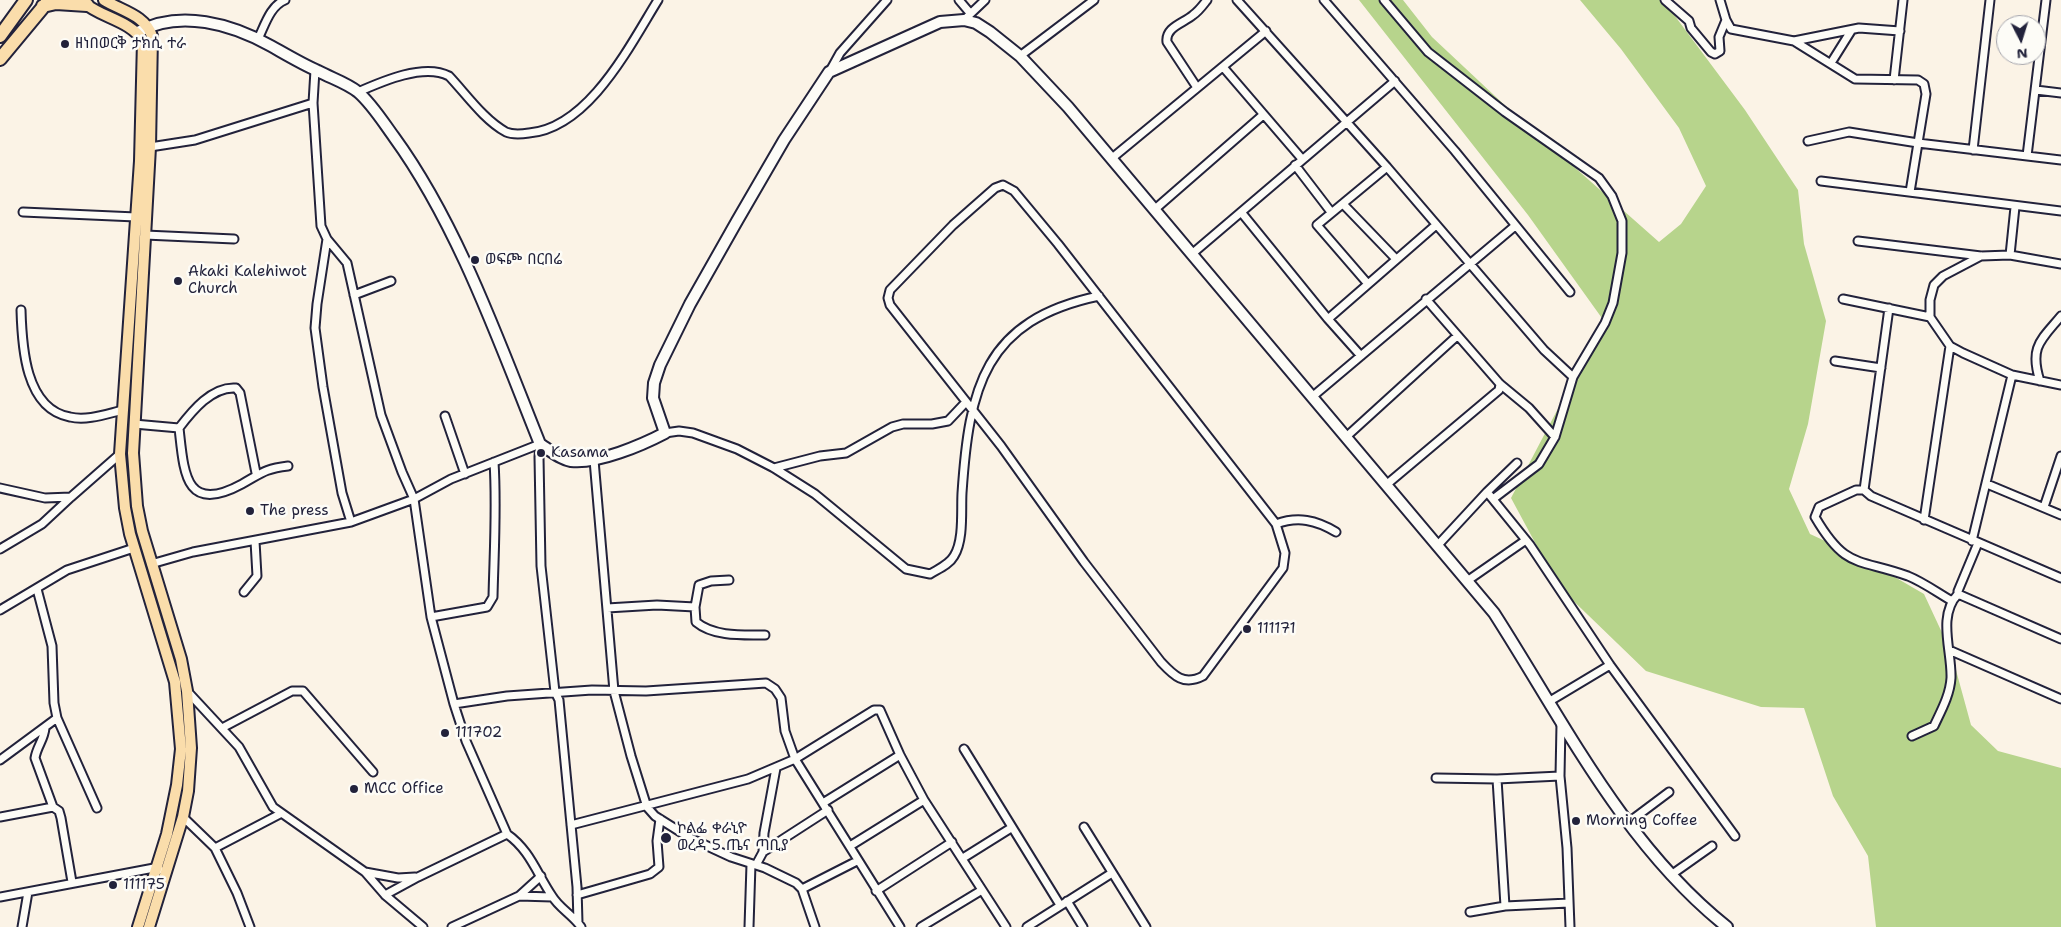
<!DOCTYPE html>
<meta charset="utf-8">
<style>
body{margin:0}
#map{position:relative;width:2061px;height:927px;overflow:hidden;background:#fbf3e6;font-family:"Shantell Sans",sans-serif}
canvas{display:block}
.north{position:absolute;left:1996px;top:15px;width:50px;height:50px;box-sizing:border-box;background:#fdfcf7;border:1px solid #a5a5ac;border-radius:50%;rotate:175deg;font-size:14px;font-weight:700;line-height:20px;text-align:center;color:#22223b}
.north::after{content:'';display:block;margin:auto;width:18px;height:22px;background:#22223b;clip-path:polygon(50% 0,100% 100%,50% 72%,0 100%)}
</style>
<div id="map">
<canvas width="2061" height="927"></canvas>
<div class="north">N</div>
</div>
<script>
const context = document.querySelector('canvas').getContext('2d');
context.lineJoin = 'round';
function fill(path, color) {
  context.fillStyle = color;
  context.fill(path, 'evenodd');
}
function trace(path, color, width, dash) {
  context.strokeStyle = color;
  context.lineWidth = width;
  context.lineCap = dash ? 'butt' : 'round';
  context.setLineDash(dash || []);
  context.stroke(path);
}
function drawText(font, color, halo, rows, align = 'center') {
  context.font = font + ' "Shantell Sans","Noto Sans Ethiopic",sans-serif';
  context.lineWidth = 5;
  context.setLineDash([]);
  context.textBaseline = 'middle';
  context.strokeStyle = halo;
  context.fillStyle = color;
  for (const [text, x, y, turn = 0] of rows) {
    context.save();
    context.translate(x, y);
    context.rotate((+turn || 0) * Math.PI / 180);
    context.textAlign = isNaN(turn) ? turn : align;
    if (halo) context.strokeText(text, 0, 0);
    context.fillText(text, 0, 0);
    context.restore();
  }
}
fill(new Path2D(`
 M 1359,0 L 1403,0 L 1432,37 L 1512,112 L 1659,242 L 1681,224 L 1706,186 L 1679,128 L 1621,49 L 1580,0 L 1663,0 L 1745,110 L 1798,190 L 1804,244 L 1826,321 L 1808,424 L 1789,489 L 1810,534 L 1862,558 L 1924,594 L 1951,652 L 1971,725 L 1998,751 L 2061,768 L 2061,927 L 1876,927 L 1868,856 L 1833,796 L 1804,708 L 1761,707 L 1646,671 L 1559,587 L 1511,498 L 1604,321 L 1528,215 Z`), '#b7d48c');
const street = new Path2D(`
 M 959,0 L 970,13
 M 1237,0 L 1387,167 L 1544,350 L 1573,377
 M 1324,0 L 1455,151 L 1570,292
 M 1384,0 L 1428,52 L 1505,112 L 1599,178 L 1612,196 L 1622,221 L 1622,253 L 1613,303 L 1605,323 L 1573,377 L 1555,437 L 1539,464 L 1493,499
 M 1665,0 L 1689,21 L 1691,28 L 1711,52 L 1715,54 L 1720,51 L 1719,37 L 1726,20
 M 1720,0 L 1726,20 L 1731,29 L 1794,41 L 1855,79 L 1918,80 L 1924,84 L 1926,94 L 1910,192
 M 964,20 L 985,0
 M 258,39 C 265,25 270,6 285,0
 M 1794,41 L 1859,28 L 1900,31
 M 1020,56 L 1094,0
 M 1831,63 L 1851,31
 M 1223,67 L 1302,159
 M 315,70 L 313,103 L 321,226 L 327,239 L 347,263 L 381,415 L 402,472 L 414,499 L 431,617 L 454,704 L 466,741 L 507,834 C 530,850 537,874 552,896 C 559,908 573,915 581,927
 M 830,71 L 840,53 L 887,0
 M 1894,80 L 1903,0
 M 1196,86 L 1167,42 C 1165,27 1184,23 1193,15 C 1199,11 1203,5 1207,0
 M 2036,90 L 2061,93
 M 358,92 C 383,81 424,63 449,76 C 466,94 484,120 506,132 C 513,135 522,134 529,133 C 589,128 630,45 658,0
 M 1808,141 L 1849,132 L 1918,143 L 2061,160
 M 150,147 L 195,140 L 313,103
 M 1973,150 L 1990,0
 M 2027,156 L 2046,0
 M 1111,159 L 1266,31
 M 1295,165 L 1331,212
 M 1821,181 L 2061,211
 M 1003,185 L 1014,191 L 1058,244 L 1276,524 L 1285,553 L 1283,568 L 1203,676 C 1184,686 1174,676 1161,662 L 1084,562 L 1001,446 L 890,305 L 888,298 L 890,290 L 953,225 L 995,188 Z
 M 1343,204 L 1396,259
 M 1154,210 L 1263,115
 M 23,212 L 136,217
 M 1241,212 L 1328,319 L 1361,356
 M 145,235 L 234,239
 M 327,239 L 317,304 L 315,328 L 323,387 L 342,493 L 351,522
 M 1858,241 L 1981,256 L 2010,255 L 2061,264
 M 1193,253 L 1395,81
 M 2010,255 L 2015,207
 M 1981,256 L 1943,276 L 1934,285 L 1930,300 L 1930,317 L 1950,346 L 1963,353 L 2012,375 L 2061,385
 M 1368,284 L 1317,225 L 1387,167
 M 354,295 L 391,281
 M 1426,299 L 1500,384 L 1529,408 L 1555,437
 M 1843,299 L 1930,317
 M 21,310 C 22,346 25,409 70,417 C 87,421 106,414 123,410
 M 1328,319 L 1436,225
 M 1835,361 L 1881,368
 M 2040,381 C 2029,347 2041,340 2061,316
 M 1312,397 L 1515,226
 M 445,416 L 465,474
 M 134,424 L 179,428
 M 665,433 L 679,431 L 693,433 L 737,449 L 774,468 L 815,494 L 906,569 L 930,574 C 938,569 949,565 954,556 C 964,540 961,511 962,493 C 969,388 984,320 1099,296
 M 1346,437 L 1457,336
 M 594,460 L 614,691 L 631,756 L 647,807 L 655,816 L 690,838 L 731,857 L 765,868 L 796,883 L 802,889 L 815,927
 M 774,468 L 820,456 L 846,453 L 892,427 L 903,424 L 932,424 L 948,421 L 966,402
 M 256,473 L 240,393 L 236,388 C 212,386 192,411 179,428 C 184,473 185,515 242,484 C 262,473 264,469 288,466
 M 1987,484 L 2061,515
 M 1386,485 L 1499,390 L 1500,384
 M 0,488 L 45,498 L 71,497 L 120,454
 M 1864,490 L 1889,308
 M 1487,492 L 1530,545 L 1610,665 L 1735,836
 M 2044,507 L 2061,456
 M 1924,520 L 1950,346
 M 1276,524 C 1298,516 1316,520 1336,532
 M 1972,541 L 2012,375
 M 1437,546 L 1487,492 L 1517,463
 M 0,549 L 42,524 L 71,497
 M 151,564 L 193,552 L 351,522 L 414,499 L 451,479 L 540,444 L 539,457 L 541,566 L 555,692 L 559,700 L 577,887 L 578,923
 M 729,580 L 711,581 L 699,585 L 695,607 L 696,622 C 714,637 743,635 765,635
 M 1467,581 L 1526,540
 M 37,589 L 52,646 L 54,703 L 57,718 L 97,808
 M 244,592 L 257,576 L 255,541
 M 1958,594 L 2061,639
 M 1952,601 C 1938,593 1923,582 1908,576 C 1858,558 1846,570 1815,517 L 1819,507 L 1856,490 L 1864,490 L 1871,496 L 2061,578
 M 607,608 L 657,605 L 695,607
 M 0,610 L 67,570 L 134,548
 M 431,617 L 487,607 L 493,597 C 494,552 497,507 494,462
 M 1949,650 L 2061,699
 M 187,691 L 239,747 L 273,807 L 365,872 L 385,895 L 423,927
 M 1550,701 L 1610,665
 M 454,704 L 507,696 L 592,690 L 646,691 L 766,683 L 775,689 L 781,698 L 785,731 L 795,759 L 900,927
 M 1561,724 L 1560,776 L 1567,848 L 1570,927
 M 45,728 C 44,740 37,746 35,758 L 53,807 L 59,811 L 61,818 L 72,882
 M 222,728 L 292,691 L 303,691 L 373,772
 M 1912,736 L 1934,726 C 1941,711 1950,695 1951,678 C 1952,651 1937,616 1958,594 L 1958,591 L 1978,543
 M 964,749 L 1060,905
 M 0,760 L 57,718
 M 1436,778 L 1497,779 L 1560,776
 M 1497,779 L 1505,906
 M 823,803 L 900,755
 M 0,817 L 53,807
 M 183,817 L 215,848 L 237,893 L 250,927
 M 1629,822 L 1669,792
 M 571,825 L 748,779 L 795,759 L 874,710 L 880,710 L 900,755 L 924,800 L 1006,927
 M 1084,827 L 1146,927
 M 850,846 L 924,800
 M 215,848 L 280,814
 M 763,852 L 828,810
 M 963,858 L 1011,828
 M 756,865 L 763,852 L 764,833 L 776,768
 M 365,872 L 398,878 L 415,877
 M 1671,875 L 1712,846
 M 802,889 L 857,861
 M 876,891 L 952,842
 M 385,895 L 418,877 L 507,834
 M 577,895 L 650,874 L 659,867 L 657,841 L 660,819
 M 519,896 L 552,897
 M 0,897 L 154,868 L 160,870
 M 1067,901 L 1083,927
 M 1470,912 L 1505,906 L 1569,903
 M 22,927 L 28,892
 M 452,927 L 519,896 L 541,876
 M 749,927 L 751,864
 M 921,927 L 982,890
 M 1027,927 L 1112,873`);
const secondary = new Path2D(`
 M 138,32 C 180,9 232,24 271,46 C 287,55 302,64 318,71 C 331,78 347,83 358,92 C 372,104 383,122 394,137 C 458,225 499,342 540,444 C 550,450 559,459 571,461 C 598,464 642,445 665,433 L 653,398 L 654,383 L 660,365 L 690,304 L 737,221 L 784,140 L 829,72 L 940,22 L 964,20 L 976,23 L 990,32 L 1020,56 L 1068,107 L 1494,613 C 1564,722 1624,845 1727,927`);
const primary = new Path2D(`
 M 104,0 C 122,11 145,15 152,36 L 150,147 L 133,453 L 137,506 L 142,531 L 181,659 L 187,691 L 191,748 L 188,791 L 183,817 L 149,927
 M 83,2 C 101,18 130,20 143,41 L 140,161 L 120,454 L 125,508 L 130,534 L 175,682 L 181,749 L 177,785 L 167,834 L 138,927`);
const highway = new Path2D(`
 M 43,6 L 56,3 L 87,5
 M 0,36 L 26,0
 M 0,59 L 49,0`);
trace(street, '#22223b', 11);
trace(secondary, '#22223b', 14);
trace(primary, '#22223b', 14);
trace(highway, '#22223b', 16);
trace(street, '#fdfcf7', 7);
trace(secondary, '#fdfcf7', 10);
trace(primary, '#faddab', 10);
trace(highway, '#faddab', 12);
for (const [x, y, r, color] of [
 [65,44,5,"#22223b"],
 [475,260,5,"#22223b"],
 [178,281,5,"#22223b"],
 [541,453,5,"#22223b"],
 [250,511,5,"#22223b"],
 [1247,629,5,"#22223b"],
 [445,733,5,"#22223b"],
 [354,789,5,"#22223b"],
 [1576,821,5,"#22223b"],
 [666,838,6,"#22223b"],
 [113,885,5,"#22223b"]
]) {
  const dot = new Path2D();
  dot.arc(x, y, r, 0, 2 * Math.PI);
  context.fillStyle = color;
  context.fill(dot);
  trace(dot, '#fdfcf7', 2);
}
drawText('15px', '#22223b', '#fdfcf7', [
 ["ዘነበወርቅ ታክሲ ተራ",75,44],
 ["ወፍጮ በርበሬ",485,260],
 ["Akaki Kalehiwot",188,272],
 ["Church",188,289],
 ["Kasama",551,453],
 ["The press",260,511],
 ["111171",1257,629],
 ["111702",455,733],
 ["MCC Office",364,789],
 ["Morning Coffee",1586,821],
 ["ኮልፌ ቀራኒዮ",677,829],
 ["ወረዳ 5 ጤና ጣቢያ",677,846],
 ["111175",123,885]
], 'left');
</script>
